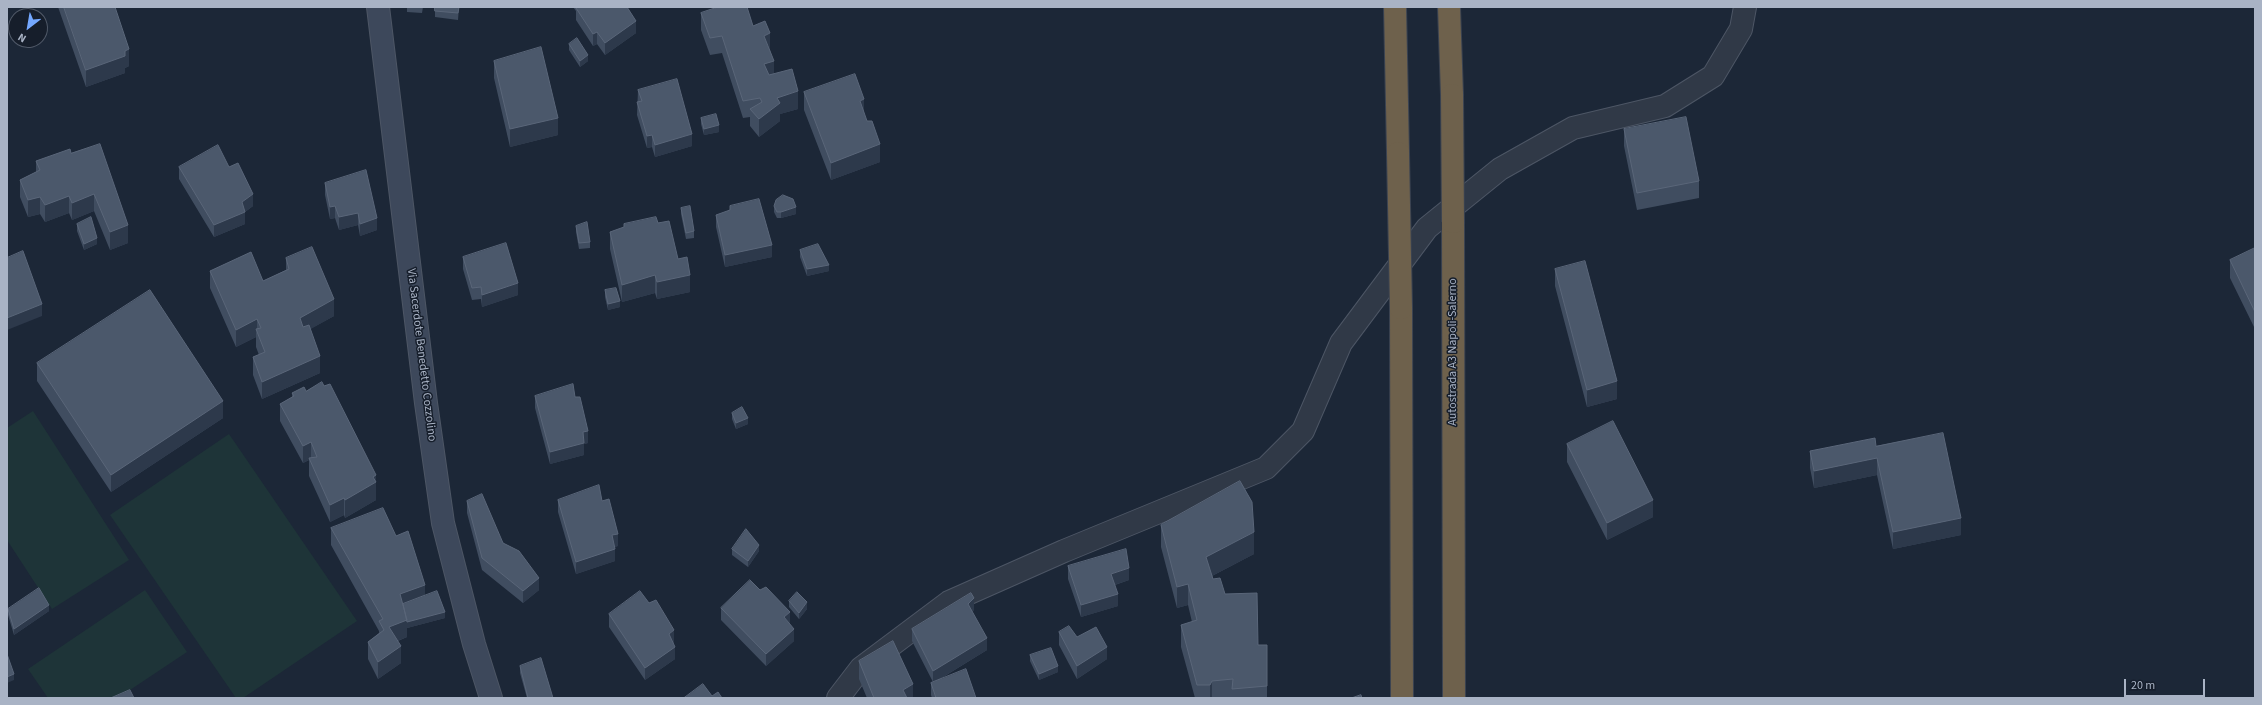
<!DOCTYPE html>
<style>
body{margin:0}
#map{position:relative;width:2262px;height:705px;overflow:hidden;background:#1c2737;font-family:"Source Sans 3",sans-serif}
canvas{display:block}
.frame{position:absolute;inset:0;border:8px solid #a9b3c5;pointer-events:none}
.north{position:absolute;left:8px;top:8px;width:40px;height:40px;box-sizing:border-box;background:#161e2b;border:1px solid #515a69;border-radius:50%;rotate:211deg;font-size:11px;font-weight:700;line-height:16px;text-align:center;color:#a9b3c5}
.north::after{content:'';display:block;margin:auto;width:14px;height:18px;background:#74a8ff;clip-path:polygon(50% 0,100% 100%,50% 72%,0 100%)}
.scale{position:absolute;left:2124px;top:679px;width:81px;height:18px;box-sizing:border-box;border:2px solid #a9b3c5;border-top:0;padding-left:5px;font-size:12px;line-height:14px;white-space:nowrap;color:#a9b3c5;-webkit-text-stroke:3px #161e2b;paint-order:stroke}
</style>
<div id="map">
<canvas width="2262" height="705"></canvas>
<div class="frame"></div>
<div class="north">N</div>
<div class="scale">20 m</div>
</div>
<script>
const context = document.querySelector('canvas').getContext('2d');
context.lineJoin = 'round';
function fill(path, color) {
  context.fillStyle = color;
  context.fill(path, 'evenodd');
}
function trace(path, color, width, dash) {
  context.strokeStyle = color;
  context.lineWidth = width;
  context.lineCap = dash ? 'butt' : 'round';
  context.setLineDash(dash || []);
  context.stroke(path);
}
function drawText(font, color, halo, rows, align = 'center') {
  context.font = font + ' "Source Sans 3",sans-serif';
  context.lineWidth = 3;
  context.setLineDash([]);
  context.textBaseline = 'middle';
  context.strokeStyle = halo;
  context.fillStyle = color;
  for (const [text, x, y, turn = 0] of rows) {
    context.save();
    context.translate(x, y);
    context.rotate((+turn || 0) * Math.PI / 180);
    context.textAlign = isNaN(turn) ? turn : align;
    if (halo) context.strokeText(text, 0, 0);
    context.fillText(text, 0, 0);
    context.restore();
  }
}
fill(new Path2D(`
 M 33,411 L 129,560 L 52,609 L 7,540 L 7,428 Z
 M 229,434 L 357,621 L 243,698 L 236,698 L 110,515 Z
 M 145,590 L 187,652 L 118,698 L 48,698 L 28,669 Z`), '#1e3438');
const minor = new Path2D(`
 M 838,698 L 861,668 L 949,602 L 1064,551 L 1266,468 L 1303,431 L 1341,343 L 1427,228 L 1500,169 L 1573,128 L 1665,106 L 1713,76 L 1741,29 L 1745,7`);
const secondary = new Path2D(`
 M 378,7 L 426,403 L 443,523 L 474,644 L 491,698`);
const motorway = new Path2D(`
 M 1395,7 L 1398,153
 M 1449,7 L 1452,95
 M 1453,222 L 1454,698
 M 1401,308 L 1402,698`);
trace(minor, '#4d5665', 24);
trace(secondary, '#4d5665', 24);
trace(motorway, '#3b4351', 24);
trace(minor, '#303947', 22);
trace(secondary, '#3d485b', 22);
trace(motorway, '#6e614c', 22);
const motorwayBridge = new Path2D(`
 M 1452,95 L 1453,222
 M 1398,153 L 1401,308`);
trace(motorwayBridge, '#3b4351', 24, []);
trace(motorwayBridge, '#6e614c', 22);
fill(new Path2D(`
 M 58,7 L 115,7 L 129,66 L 125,68 L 125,73 L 86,87 Z
 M 407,7 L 423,7 L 422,13 L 407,12 Z
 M 435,7 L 459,7 L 458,20 L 435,17 Z
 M 573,7 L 627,7 L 636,33 L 605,55 L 597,44 L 593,46 L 576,20 L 576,11 Z
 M 701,13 L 753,26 L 770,50 L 774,74 L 798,109 L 780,114 L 780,121 L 759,137 L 750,126 L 750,117 L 743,118 L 722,53 L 710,55 L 701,30 Z
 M 569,44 L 588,61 L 580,67 L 569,50 Z
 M 494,61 L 558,135 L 510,147 L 494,78 Z
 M 638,90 L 692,146 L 655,157 L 652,147 L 647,148 L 637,115 Z
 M 804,92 L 864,114 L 880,162 L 831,180 L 804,110 Z
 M 701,118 L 719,132 L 704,135 L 701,124 Z
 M 1624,129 L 1699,181 L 1699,198 L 1637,210 L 1624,146 Z
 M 71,153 L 128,243 L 110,250 L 94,211 L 72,220 L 69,213 L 45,222 L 40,214 L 28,217 L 20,197 L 20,180 L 36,172 L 36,161 Z
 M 179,167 L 229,167 L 253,206 L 245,212 L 245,224 L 214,237 L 179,179 Z
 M 325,183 L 377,230 L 360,236 L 358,225 L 339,230 L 335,218 L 330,219 L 325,195 Z
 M 774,206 L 796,214 L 781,218 L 777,218 L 774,212 Z
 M 681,208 L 694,231 L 694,238 L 686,239 L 681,214 Z
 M 716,215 L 772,257 L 725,267 L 716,227 Z
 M 658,223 L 678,259 L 690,292 L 657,299 L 655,293 L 622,302 L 610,249 L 610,232 L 624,228 L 624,224 Z
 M 77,224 L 97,244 L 84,250 L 77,231 Z
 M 576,226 L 590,242 L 590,248 L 579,249 L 576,232 Z
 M 2255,248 L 2255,329 L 2230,278 L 2230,260 Z
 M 800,250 L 829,271 L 807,276 L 800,257 Z
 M 463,257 L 518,295 L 482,307 L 481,299 L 472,300 L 463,269 Z
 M 286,258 L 334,316 L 310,329 L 320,373 L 262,399 L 253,375 L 253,357 L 259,355 L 256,347 L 256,337 L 236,347 L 210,288 L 210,271 L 263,281 L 286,270 Z
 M 1555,269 L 1617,399 L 1587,407 L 1555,286 Z
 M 605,290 L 620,307 L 608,310 L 605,297 Z
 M 37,363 L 223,418 L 111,492 L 37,381 Z
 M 306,391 L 376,475 L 376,500 L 345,518 L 344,515 L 330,522 L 309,476 L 309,460 L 303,463 L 280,421 L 280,404 L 292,397 L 292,393 Z
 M 535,396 L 575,397 L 588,443 L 584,444 L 584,455 L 550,464 L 535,408 Z
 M 732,413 L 748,424 L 736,429 L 732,419 Z
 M 1567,444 L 1653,517 L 1607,540 L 1567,462 Z
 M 1876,446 L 1961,535 L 1893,549 L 1877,475 L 1814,488 L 1810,468 L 1810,451 Z
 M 558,500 L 602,501 L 618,546 L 614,547 L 615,561 L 576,574 L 558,512 Z
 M 467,501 L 503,543 L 539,590 L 523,603 L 482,570 L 467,513 Z
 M 1161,525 L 1254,554 L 1212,576 L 1213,579 L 1225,594 L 1258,645 L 1267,645 L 1267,698 L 1195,698 L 1181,647 L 1181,625 L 1192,622 L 1188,605 L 1177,608 L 1161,547 Z
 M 331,528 L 396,536 L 425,596 L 445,618 L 407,628 L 407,637 L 398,641 L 401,663 L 378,679 L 368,659 L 368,642 L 379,633 L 379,631 L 331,545 Z
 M 732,549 L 759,551 L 748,567 L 732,555 Z
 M 1068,566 L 1129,580 L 1115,585 L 1118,606 L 1081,617 L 1068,579 Z
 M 789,601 L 807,609 L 799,619 L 789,607 Z
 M 721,608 L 790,624 L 794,641 L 766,666 L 721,620 Z
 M 8,609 L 49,611 L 14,635 L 8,615 Z
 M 974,610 L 972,612 L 987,650 L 940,679 L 976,698 L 932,698 L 931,695 L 931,683 L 933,682 L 912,641 L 912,629 Z
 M 609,614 L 674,642 L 673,643 L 675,659 L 645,680 L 609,627 Z
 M 1059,632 L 1077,637 L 1107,659 L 1077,679 L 1059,645 Z
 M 1030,655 L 1058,672 L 1039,680 L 1030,661 Z
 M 859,661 L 913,698 L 867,698 L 859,679 Z
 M 520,666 L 553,698 L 527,698 L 520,673 Z`), '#404d60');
fill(new Path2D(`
 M 636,21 L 636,33 L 605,55 L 605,43 Z
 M 597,32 L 597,44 L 593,46 L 593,34 Z
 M 770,33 L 770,50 L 764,36 Z
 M 129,49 L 129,66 L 125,68 L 125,73 L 86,87 L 86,70 Z
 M 588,55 L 588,61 L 580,67 L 580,61 Z
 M 774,61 L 774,79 L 764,82 L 764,64 Z
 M 798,91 L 798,109 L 780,114 L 780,121 L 759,137 L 759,119 L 777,98 Z
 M 864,99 L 864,116 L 860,101 Z
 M 558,118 L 558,135 L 510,147 L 510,129 Z
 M 719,125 L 719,132 L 704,135 L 704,129 Z
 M 692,134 L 692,146 L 655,157 L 655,145 Z
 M 652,135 L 652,147 L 647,148 L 647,136 Z
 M 880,144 L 880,162 L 831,180 L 831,163 Z
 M 94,194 L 94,211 L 72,220 L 72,203 Z
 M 253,194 L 253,206 L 245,212 L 245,224 L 214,237 L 214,225 L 242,202 Z
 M 69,196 L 69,213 L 45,222 L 45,205 Z
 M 40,197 L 40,214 L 28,217 L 28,200 Z
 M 335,206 L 335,218 L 330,219 L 330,207 Z
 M 796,207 L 796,214 L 781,218 L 781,212 Z
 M 358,213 L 358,225 L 339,230 L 339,217 Z
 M 377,218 L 377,230 L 360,236 L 360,224 Z
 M 128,225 L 128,243 L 110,250 L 110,232 Z
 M 97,238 L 97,244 L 84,250 L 84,244 Z
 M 772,245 L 772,257 L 725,267 L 725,255 Z
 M 829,265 L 829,271 L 807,276 L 807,269 Z
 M 655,275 L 655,293 L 622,302 L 622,285 Z
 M 690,275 L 690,292 L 657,299 L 657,282 Z
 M 518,283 L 518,295 L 482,307 L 482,295 Z
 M 334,299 L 334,316 L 300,335 L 300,318 Z
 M 620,301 L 620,307 L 608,310 L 608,304 Z
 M 42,304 L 42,316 L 7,330 L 7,318 Z
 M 257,319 L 257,333 L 256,329 L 256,337 L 236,347 L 236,330 Z
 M 320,356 L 320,373 L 262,399 L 262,382 Z
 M 1617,381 L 1617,399 L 1587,407 L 1587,390 Z
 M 223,401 L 223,418 L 111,492 L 111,475 Z
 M 748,418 L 748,424 L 736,429 L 736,423 Z
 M 588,431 L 588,443 L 584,444 L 584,455 L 550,464 L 550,452 L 583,432 Z
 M 311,442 L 311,460 L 309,458 L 309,460 L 303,463 L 303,446 Z
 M 1877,458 L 1877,475 L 1814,488 L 1814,471 Z
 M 376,475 L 376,500 L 345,518 L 345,500 Z
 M 344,498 L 344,515 L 330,522 L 330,505 Z
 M 1653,500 L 1653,517 L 1607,540 L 1607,523 Z
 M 1961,518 L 1961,535 L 1893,549 L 1893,532 Z
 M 1254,532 L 1254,554 L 1206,579 L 1206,557 Z
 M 618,534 L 618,546 L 612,547 L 612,535 Z
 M 759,545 L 759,551 L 748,567 L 748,561 Z
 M 615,549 L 615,561 L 576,574 L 576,562 Z
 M 1129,568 L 1129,580 L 1111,586 L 1111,574 Z
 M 539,578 L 539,590 L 523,603 L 523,591 Z
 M 1188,584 L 1188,605 L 1177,608 L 1177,587 Z
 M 425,585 L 425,602 L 402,611 L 400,594 Z
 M 1118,594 L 1118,606 L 1081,617 L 1081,605 Z
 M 974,598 L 974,610 L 968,616 L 968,604 Z
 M 807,602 L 807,609 L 799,619 L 799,613 Z
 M 49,605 L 49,611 L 14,635 L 14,629 Z
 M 445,612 L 445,618 L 407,628 L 407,637 L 389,644 L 389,627 L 407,620 Z
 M 790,612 L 790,624 L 784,617 Z
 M 794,629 L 794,641 L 766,666 L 766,654 Z
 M 674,630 L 674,642 L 669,647 L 669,634 Z
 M 987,638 L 987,650 L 933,683 L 933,671 Z
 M 401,646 L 401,663 L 378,679 L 378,662 Z
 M 675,647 L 675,659 L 645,680 L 645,668 Z
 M 1107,647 L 1107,659 L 1077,679 L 1077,666 Z
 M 1058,666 L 1058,672 L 1039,680 L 1039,674 Z
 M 14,674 L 14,680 L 7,683 L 7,677 Z
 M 1212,681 L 1212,698 L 1210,698 L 1210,685 Z
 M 913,684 L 913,698 L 903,698 L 903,690 Z`), '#2d394b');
const building = new Path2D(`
 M 64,7 L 115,7 L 129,49 L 125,51 L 125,56 L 86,70 Z
 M 435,7 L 459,7 L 458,13 L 435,11 Z
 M 577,7 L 627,7 L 636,21 L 605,43 L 597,32 L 593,34 L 576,8 Z
 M 718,7 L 747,7 L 753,26 L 765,21 L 770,33 L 764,36 L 774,61 L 764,64 L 769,75 L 792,69 L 798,91 L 777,98 L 780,103 L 759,119 L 750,109 L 762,102 L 760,98 L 743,101 L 722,36 L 710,38 L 701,13 Z
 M 577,38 L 588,55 L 580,61 L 569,44 Z
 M 541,47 L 558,118 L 510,129 L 494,61 Z
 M 855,74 L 864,99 L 860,101 L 867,121 L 872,121 L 880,144 L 831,163 L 804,92 Z
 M 677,79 L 692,134 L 655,145 L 652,135 L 647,136 L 637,102 L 642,101 L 638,90 Z
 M 716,114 L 719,125 L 704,129 L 701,118 Z
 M 1686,117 L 1699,181 L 1637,193 L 1624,129 Z
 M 100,144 L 128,225 L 110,232 L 94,194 L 72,203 L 69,196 L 45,205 L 40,197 L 28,200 L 20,180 L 40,170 L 36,161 L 70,149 L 71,153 Z
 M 218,145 L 229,167 L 238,163 L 253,194 L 242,202 L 245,212 L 214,225 L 179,167 Z
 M 366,170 L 377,218 L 360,224 L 358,213 L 339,217 L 335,206 L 330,207 L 325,183 Z
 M 783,195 L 793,199 L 796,207 L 781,212 L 777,212 L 774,206 L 776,200 Z
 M 759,199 L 772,245 L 725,255 L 716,215 L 730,210 L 730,206 Z
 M 690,206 L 694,231 L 686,233 L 681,208 Z
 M 91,217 L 97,238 L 84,244 L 77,224 Z
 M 656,217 L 658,223 L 669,221 L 678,259 L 687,257 L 690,275 L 657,282 L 655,275 L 622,285 L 610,232 L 624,227 L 624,224 Z
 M 587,222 L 590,242 L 579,243 L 576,226 Z
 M 506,243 L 518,283 L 482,295 L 481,287 L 472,288 L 463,257 Z
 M 818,244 L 829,265 L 807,269 L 800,250 Z
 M 312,247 L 334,299 L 300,318 L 303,327 L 309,325 L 320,356 L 262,382 L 253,357 L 265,352 L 256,329 L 261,328 L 257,319 L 236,330 L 210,271 L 251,252 L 263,281 L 289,269 L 286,258 Z
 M 2255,248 L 2255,312 L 2230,260 Z
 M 23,251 L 42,304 L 7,318 L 7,258 Z
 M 1585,261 L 1617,381 L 1587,390 L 1555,269 Z
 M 616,288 L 620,301 L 608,304 L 605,290 Z
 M 150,290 L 223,401 L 111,475 L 37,363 Z
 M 322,382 L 324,386 L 330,384 L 376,475 L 373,477 L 376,482 L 345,500 L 344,498 L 330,505 L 309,458 L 317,457 L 311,442 L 303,446 L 280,404 L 294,396 L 292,393 L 304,387 L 306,391 Z
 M 573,384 L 575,397 L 580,397 L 588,431 L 583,432 L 584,443 L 550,452 L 535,396 Z
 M 742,407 L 748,418 L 736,423 L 732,413 Z
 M 1613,421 L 1653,500 L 1607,523 L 1567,444 Z
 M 1943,433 L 1961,518 L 1893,532 L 1877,458 L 1814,471 L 1810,451 L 1875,438 L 1876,446 Z
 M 1240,481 L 1252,502 L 1254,532 L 1206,557 L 1213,579 L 1220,578 L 1225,594 L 1257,593 L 1258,645 L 1267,645 L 1267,686 L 1232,689 L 1233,679 L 1212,681 L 1210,685 L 1197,685 L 1181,625 L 1197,620 L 1188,584 L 1177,587 L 1161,525 Z
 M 599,485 L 602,501 L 609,499 L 618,534 L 612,535 L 615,549 L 576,562 L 558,500 Z
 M 482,494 L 503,543 L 519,551 L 539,578 L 523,591 L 482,558 L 467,501 Z
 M 383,508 L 396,536 L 408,531 L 425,585 L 400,594 L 407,620 L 389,627 L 401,646 L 378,662 L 368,642 L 384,630 L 379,621 L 383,619 L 331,528 Z
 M 746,529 L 759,545 L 748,561 L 732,549 Z
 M 1126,549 L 1129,568 L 1111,574 L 1118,594 L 1081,605 L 1068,566 Z
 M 750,580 L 760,590 L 766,587 L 790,612 L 784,617 L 794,629 L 766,654 L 721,608 Z
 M 39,588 L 49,605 L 14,629 L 8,609 Z
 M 437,591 L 445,612 L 407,622 L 403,604 Z
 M 640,591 L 649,603 L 656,600 L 674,630 L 669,634 L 675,647 L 645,668 L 609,614 Z
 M 797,592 L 807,602 L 799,613 L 789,601 Z
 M 971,593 L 974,598 L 968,604 L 987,638 L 933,671 L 912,629 Z
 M 1069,626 L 1077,637 L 1096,627 L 1107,647 L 1077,666 L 1059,632 Z
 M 893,641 L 913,684 L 903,690 L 907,698 L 874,698 L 859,661 Z
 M 1051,648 L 1058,666 L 1039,674 L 1030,655 Z
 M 7,654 L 14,674 L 7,677 Z
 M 541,658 L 553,698 L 528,698 L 520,666 Z
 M 966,669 L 976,698 L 936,698 L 931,683 Z
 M 703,684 L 712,696 L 718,692 L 722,698 L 684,698 Z
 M 130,690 L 134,698 L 111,698 Z
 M 1361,695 L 1362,698 L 1352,698 Z`);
fill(building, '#4b586b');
trace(building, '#5a6679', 1);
drawText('12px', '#a9b3c5', '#161e2b', [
 ["Autostrada A3 Napoli-Salerno",1453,352,-90],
 ["Via Sacerdote Benedetto Cozzolino",421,355,83]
]);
</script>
